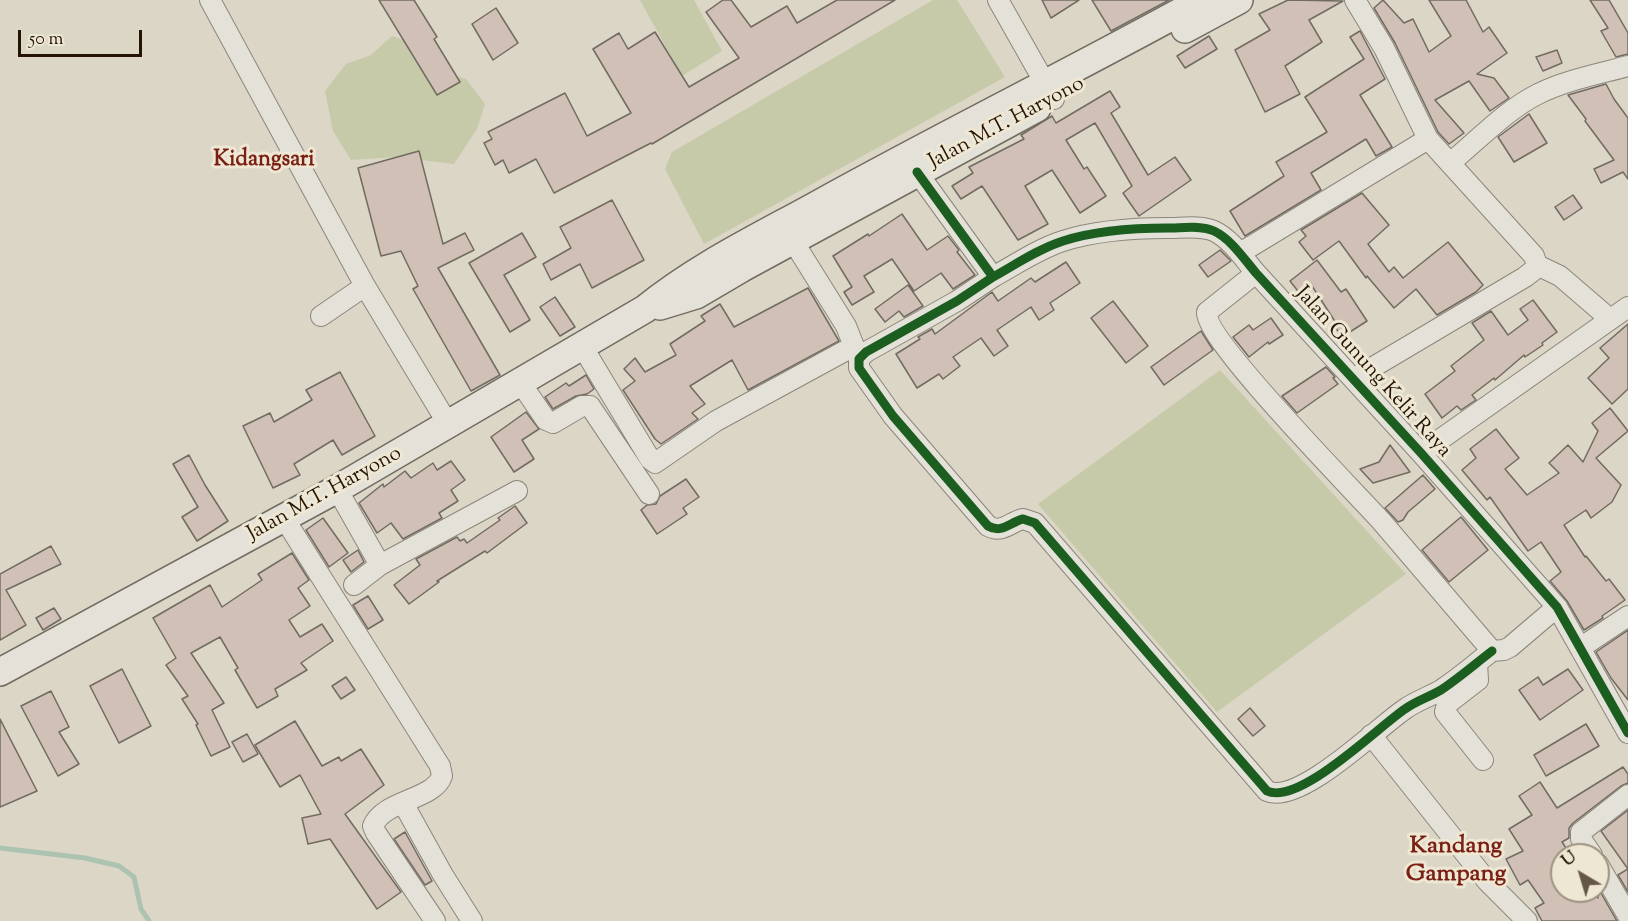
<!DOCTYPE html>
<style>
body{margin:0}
#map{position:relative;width:1628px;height:921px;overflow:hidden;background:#dcd6c6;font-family:"Sorts Mill Goudy",serif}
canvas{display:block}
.north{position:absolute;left:1550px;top:843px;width:60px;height:60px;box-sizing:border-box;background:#eee7d4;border:2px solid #9e9280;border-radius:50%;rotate:322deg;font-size:16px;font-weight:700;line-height:24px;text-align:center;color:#251303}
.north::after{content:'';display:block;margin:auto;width:21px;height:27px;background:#655747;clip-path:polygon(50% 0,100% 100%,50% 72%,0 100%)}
.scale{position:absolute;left:18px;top:30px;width:124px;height:27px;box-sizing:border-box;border:3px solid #251303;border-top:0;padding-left:8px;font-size:18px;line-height:21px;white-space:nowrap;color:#251303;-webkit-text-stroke:4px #eee7d4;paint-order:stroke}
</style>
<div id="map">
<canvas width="1628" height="921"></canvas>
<div class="north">U</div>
<div class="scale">50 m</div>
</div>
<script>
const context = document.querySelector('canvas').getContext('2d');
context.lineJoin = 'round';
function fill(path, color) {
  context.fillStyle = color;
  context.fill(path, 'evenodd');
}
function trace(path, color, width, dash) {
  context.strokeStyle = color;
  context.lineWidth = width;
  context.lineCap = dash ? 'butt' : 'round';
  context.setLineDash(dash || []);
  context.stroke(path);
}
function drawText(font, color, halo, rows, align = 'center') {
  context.font = font + ' "Sorts Mill Goudy",serif';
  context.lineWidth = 6;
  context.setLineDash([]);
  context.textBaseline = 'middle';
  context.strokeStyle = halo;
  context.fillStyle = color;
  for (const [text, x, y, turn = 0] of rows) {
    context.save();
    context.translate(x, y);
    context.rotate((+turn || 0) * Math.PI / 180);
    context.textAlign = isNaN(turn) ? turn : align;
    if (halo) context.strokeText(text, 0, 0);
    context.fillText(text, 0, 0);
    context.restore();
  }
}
fill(new Path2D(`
 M 640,0 L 694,0 L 722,51 L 682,76 Z
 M 933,0 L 957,0 L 1005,77 L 704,244 L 665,169 L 672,152 Z
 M 392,36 L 412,43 L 431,68 L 466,79 L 485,104 L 477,129 L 454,164 L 397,157 L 351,160 L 333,131 L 325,91 L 346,64 L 371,55 Z
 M 1220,370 L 1406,574 L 1217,712 L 1038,504 Z`), '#c6caa9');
trace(new Path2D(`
 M 0,848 L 85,858 L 119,866 L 134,877 L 141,909 L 149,921`), '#acc3b2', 5);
const building = new Path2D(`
 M 379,0 L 414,0 L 437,37 L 434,39 L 460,82 L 437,95 Z
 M 723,0 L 731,0 L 751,27 L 787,6 L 797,23 L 837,0 L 895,0 L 652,144 L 651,143 L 554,193 L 536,159 L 509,173 L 503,160 L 495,165 L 484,143 L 492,139 L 488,132 L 565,93 L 587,136 L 631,113 L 593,49 L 619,33 L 628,49 L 655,32 L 689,87 L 739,58 L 706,12 Z
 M 1042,0 L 1079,0 L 1051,18 Z
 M 1092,0 L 1169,0 L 1111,31 Z
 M 1288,0 L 1343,1 L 1309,20 L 1322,42 L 1285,66 L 1300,94 L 1265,112 L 1235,50 L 1270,30 L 1259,14 Z
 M 1383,0 L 1404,23 L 1413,19 L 1429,52 L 1451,36 L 1429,0 L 1466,0 L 1483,32 L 1489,27 L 1507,53 L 1477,74 L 1494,78 L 1509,98 L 1490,111 L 1469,81 L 1435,100 L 1464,133 L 1449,144 L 1438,132 L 1395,43 L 1374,8 Z
 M 1590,0 L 1609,0 L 1628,33 L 1628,54 L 1616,57 L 1601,31 L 1608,28 Z
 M 496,8 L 518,43 L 493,60 L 472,24 Z
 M 1360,31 L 1385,79 L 1360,95 L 1392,147 L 1376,156 L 1366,139 L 1311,173 L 1321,190 L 1245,236 L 1230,211 L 1284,176 L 1276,162 L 1327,132 L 1305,97 L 1364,59 L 1350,37 Z
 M 1209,36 L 1217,49 L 1185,68 L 1177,56 Z
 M 1557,50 L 1562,63 L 1543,71 L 1536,57 Z
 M 1606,84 L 1614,99 L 1628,118 L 1628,179 L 1623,172 L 1601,183 L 1594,169 L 1614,160 L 1585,121 L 1586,119 L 1568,95 Z
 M 1110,91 L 1120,107 L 1111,113 L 1148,175 L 1175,157 L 1191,180 L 1139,216 L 1123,193 L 1132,186 L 1095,123 L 1066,140 L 1084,169 L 1087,167 L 1106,196 L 1080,213 L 1052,170 L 1025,186 L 1048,224 L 1018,240 L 982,186 L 961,199 L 952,186 L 973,173 L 969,167 L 1024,139 L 1021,135 L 1052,116 L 1056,123 Z
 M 1529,114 L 1547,143 L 1514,162 L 1498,137 Z
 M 419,151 L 443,244 L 465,233 L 474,250 L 438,268 L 500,375 L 471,391 L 413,289 L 418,286 L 401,251 L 381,256 L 358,168 Z
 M 1362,193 L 1389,225 L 1368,244 L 1389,272 L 1394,267 L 1403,278 L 1448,242 L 1483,285 L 1476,292 L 1437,315 L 1416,289 L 1394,308 L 1367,276 L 1366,278 L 1339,241 L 1313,260 L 1299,242 L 1306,236 L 1301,230 Z
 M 1573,195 L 1582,208 L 1564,220 L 1555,207 Z
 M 612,200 L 644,260 L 592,288 L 580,264 L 551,280 L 543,264 L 571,248 L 560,227 Z
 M 902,214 L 927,250 L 948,236 L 959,250 L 957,252 L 975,275 L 953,289 L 941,273 L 914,291 L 892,259 L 864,276 L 874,292 L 852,305 L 844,292 L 852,287 L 833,256 L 868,234 L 869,236 Z
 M 522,233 L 536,257 L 504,275 L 530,320 L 510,332 L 469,263 Z
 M 1220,250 L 1231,261 L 1208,277 L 1199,265 Z
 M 1317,260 L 1341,292 L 1346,289 L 1367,321 L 1342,337 L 1334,325 L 1336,323 L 1312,286 L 1301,295 L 1290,281 Z
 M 1066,262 L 1080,283 L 1050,303 L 1054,310 L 1039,320 L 1031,307 L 997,330 L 1008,346 L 994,356 L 981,338 L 953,357 L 960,366 L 943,379 L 939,374 L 917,388 L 896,354 L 920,339 L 918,337 L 932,329 L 935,334 L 992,292 L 998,301 L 1031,278 L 1035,282 Z
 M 908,285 L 923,306 L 904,317 L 899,311 L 885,322 L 875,309 Z
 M 808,288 L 839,341 L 748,390 L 732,360 L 690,386 L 705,404 L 692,413 L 698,419 L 661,444 L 655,439 L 623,390 L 635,381 L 624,369 L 635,358 L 645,372 L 676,355 L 670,344 L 705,321 L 701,316 L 720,304 L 734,327 Z
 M 555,297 L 575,327 L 560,336 L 540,307 Z
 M 1533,300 L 1557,332 L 1542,343 L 1543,345 L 1525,357 L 1524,355 L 1495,380 L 1494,378 L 1472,395 L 1476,400 L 1461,410 L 1457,406 L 1442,418 L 1425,394 L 1455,371 L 1451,366 L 1484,340 L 1472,323 L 1491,311 L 1508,335 L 1528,320 L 1520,309 Z
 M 1113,301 L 1148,346 L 1126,363 L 1091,318 Z
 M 1271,318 L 1283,335 L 1269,344 L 1268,342 L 1249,357 L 1233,337 L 1249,325 L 1253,330 Z
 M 1628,324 L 1628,389 L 1612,404 L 1588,378 L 1609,358 L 1600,348 Z
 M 1201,331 L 1213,350 L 1164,385 L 1151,367 Z
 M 1326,367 L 1335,377 L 1333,378 L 1338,384 L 1297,413 L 1282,396 Z
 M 340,372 L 375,436 L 342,455 L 333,440 L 294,464 L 300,475 L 273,488 L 243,426 L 270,413 L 274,422 L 312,400 L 306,390 Z
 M 586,375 L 594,389 L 587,394 L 576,396 L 553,409 L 545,397 L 566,383 L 569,386 Z
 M 1610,408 L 1628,431 L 1596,458 L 1621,485 L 1612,502 L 1591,518 L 1586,510 L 1564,525 L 1585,557 L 1586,556 L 1606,581 L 1609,579 L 1625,600 L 1602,616 L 1603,618 L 1584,630 L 1567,601 L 1550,581 L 1561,572 L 1541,542 L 1528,551 L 1490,497 L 1487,500 L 1462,470 L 1476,458 L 1470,449 L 1496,429 L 1519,458 L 1505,469 L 1527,495 L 1559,473 L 1549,463 L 1568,445 L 1583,462 L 1598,431 L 1592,423 Z
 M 526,412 L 539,429 L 522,440 L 534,459 L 514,472 L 491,437 Z
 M 1390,445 L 1410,472 L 1373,483 L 1360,469 L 1379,462 Z
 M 189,455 L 205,485 L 228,521 L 197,541 L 182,517 L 198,507 L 173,464 Z
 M 451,461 L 465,480 L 451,490 L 458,501 L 439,513 L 442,518 L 403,539 L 391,523 L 377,533 L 359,503 L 383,484 L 384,487 L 405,471 L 411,478 L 433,463 L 437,470 Z
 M 1423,475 L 1435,489 L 1408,512 L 1403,520 L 1398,522 L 1385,508 Z
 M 686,479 L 699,497 L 683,508 L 687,514 L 657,534 L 641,510 L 647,505 L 656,504 L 660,496 Z
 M 515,506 L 527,523 L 487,553 L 485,551 L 437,581 L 439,582 L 409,604 L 394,585 L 420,565 L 416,559 L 457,537 L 460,541 L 464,539 L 467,543 L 500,520 L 498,518 Z
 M 1461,517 L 1488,550 L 1449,582 L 1422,550 Z
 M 323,518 L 348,553 L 329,567 L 306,530 Z
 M 51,546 L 61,564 L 6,590 L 26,625 L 0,640 L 0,574 Z
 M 358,550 L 364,562 L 351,572 L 343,560 Z
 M 292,553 L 309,580 L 298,588 L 310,606 L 289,620 L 300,637 L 322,624 L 333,641 L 301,663 L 307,670 L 275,689 L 278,696 L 257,708 L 235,670 L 238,668 L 220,637 L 191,653 L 224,703 L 212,710 L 230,747 L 211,756 L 196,725 L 198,724 L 182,699 L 188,696 L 166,665 L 176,658 L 153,618 L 210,585 L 222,607 L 262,580 L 258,574 Z
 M 368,596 L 383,620 L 368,629 L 353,605 Z
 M 54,608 L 61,619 L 43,630 L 36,618 Z
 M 1628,630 L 1628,700 L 1611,678 L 1596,652 Z
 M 122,669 L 151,726 L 119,743 L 90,686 Z
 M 1568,669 L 1583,690 L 1540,720 L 1519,690 L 1538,677 L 1543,685 Z
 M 346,677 L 355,690 L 341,699 L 332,686 Z
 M 51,691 L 69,727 L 59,732 L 79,764 L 58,776 L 21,706 Z
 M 1250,708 L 1265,726 L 1253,736 L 1238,719 Z
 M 0,719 L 37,791 L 0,807 Z
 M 295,721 L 322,766 L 339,757 L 341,761 L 361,749 L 384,785 L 345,814 L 401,892 L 377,909 L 330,839 L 308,844 L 302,818 L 321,814 L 300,775 L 280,787 L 255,745 Z
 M 1586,724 L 1599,746 L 1546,776 L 1534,755 Z
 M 247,734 L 258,754 L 243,762 L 232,742 Z
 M 1623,767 L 1628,774 L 1628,783 L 1621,786 L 1573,823 L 1569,828 L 1569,838 L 1562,842 L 1570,854 L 1562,855 L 1562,859 L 1557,862 L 1562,870 L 1562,891 L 1593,891 L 1598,898 L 1598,888 L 1617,921 L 1542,921 L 1535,908 L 1544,903 L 1528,880 L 1520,885 L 1506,859 L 1523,851 L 1509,829 L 1532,815 L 1519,796 L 1540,782 L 1557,808 Z
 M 1628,810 L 1628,892 L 1618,875 L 1628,869 L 1601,831 Z
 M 405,832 L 432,881 L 425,885 L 394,839 Z`);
fill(building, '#d0c0b6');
trace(building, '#716b61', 1.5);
const minor = new Path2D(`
 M 210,0 L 365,286 L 448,424
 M 998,0 L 1054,99
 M 1450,163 C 1478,140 1506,110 1538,94 C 1566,80 1599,74 1628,66
 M 917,172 L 993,277 L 957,301 L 866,352 L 859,359 L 859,368 L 893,416 L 988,526 C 1002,534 1010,522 1023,519 L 1035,523 L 1267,791 C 1299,806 1378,727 1405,709 C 1416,701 1429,697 1441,690 C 1459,678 1475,664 1492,651
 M 793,241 L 846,326 L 859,359
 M 1240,253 L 1428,139
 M 1537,265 L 1560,276 L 1610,319
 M 1256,273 L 1207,312 C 1204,339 1356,493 1382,522 C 1419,565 1455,608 1492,651 L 1504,650 L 1510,647 L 1557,607
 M 993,277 C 1015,265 1038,249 1063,241 C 1097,230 1133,228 1168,228 C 1182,228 1201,225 1214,231 C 1231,239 1244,259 1256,273 L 1421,453 L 1557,607 L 1628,733
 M 321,316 L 365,286
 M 582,346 L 650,459 L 655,463 L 716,421 L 854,346
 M 1353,379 L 1525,277 L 1534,270 L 1537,265 L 1534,256 L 1428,139 L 1384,48 L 1355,0
 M 520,382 L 546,420 L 553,423 L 582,406 L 590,406 L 649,494
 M 1421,453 L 1628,307
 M 337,489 L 380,565 L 517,491
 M 284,518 L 440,766 L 442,776 C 434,800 383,800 373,826 L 376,833 L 435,921
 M 354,585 L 380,565
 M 1580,648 L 1628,616
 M 1477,663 L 1478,680 L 1447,704 L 1445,712 L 1483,760
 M 1371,735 L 1487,881 L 1527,921
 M 403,803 L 443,875 L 472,921
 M 1592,855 L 1581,839 L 1581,832 L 1628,795
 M 1598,864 L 1628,916`);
const secondary = new Path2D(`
 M 1185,29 L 1239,0
 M 660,306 L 696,295 L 742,268 L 1037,108
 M 0,672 L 337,489 L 645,309 C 699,265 763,235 824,201 C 949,132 1077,69 1202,0`);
trace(minor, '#8c867b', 22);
trace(secondary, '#716b61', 30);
trace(minor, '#e4e1d9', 20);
trace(secondary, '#e4e1d9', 27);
trace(new Path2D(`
 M 917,172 L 993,277 L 957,301 L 866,352 L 859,359 L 859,368 L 893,416 L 988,526 C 1002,534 1010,522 1023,519 L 1035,523 L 1267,791 C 1299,806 1378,727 1405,709 C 1416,701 1429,697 1441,690 C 1459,678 1475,664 1492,651
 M 993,277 C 1015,265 1038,249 1063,241 C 1097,230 1133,228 1168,228 C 1182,228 1201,225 1214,231 C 1231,239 1244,259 1256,273 L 1421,453 L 1557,607 L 1628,733`), '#1b5e20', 9);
drawText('21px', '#251303', '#eee7d4', [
 ["Jalan M.T. Haryono",1007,124,-28],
 ["Jalan Gunung Kelir Raya",1372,373,48],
 ["Jalan M.T. Haryono",325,495,-29]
]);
drawText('bold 22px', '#7a1f14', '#eee7d4', [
 ["Kidangsari",264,161]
]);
drawText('bold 24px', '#7a1f14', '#eee7d4', [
 ["Kandang",1456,848],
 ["Gampang",1456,876]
]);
</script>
